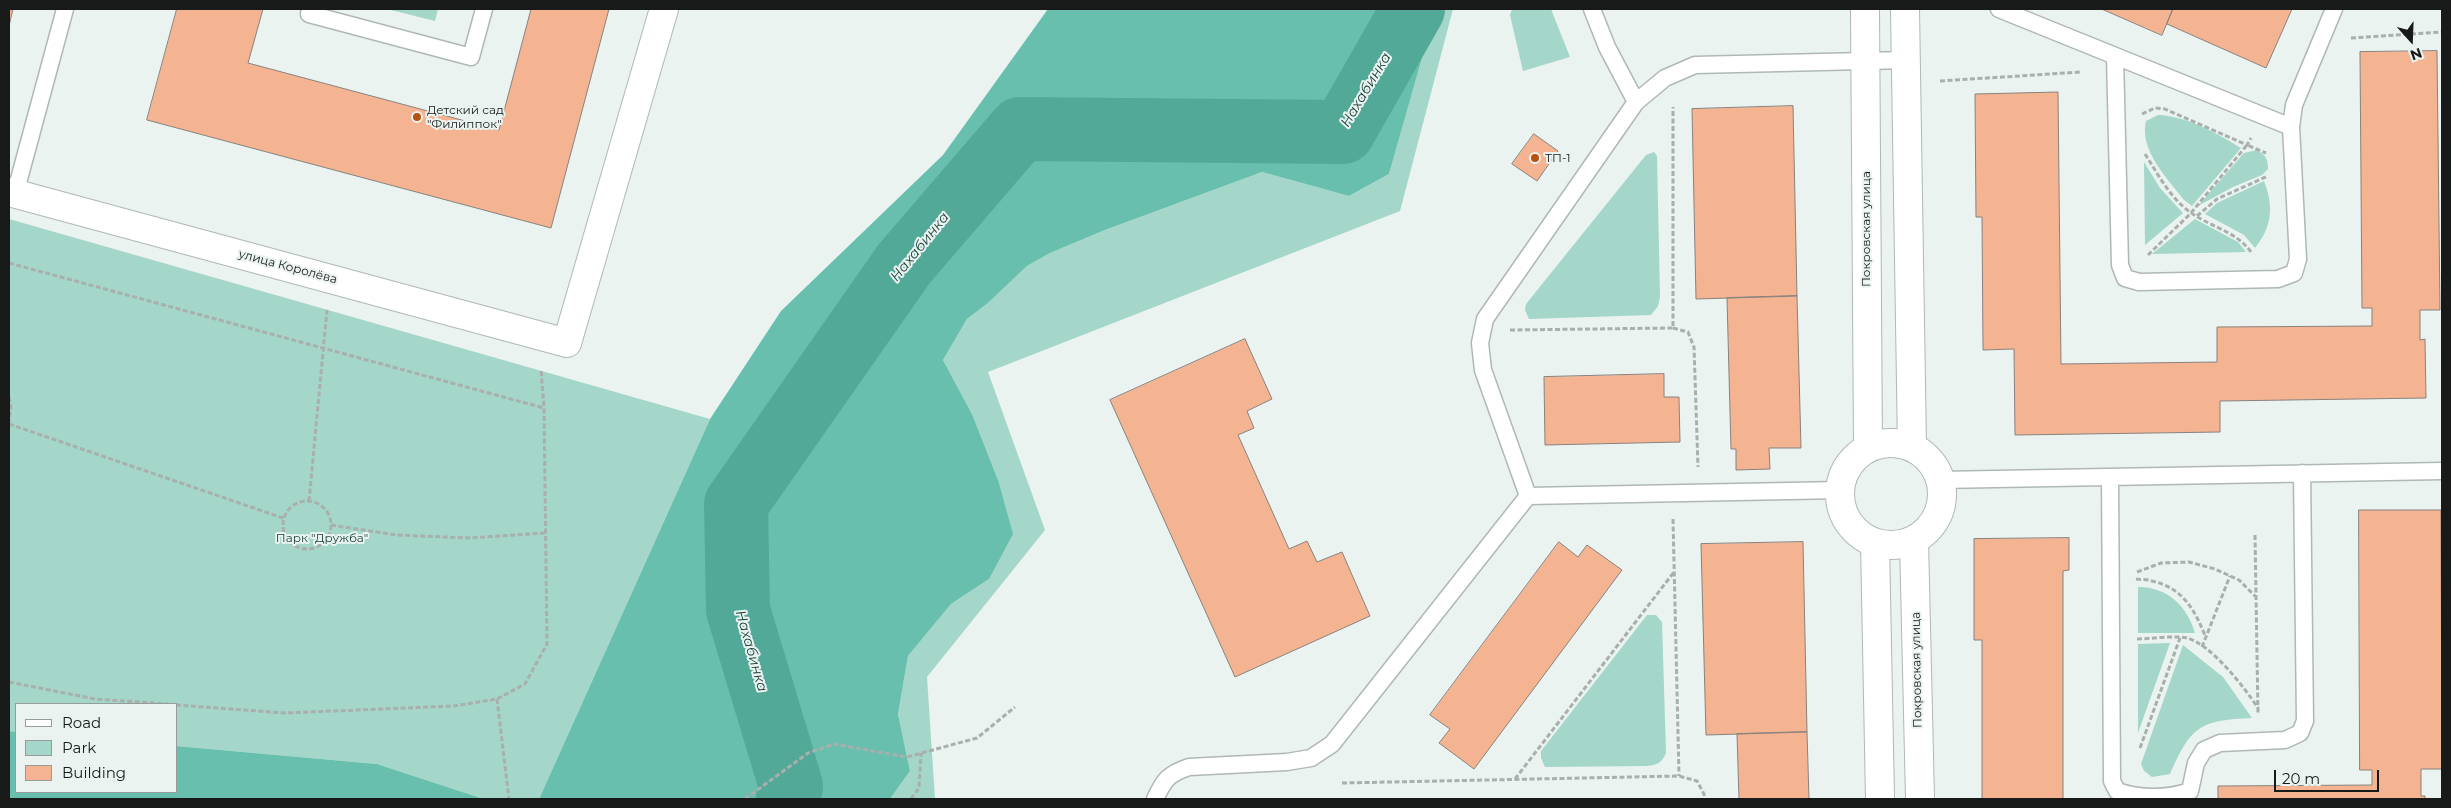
<!DOCTYPE html>
<meta charset="utf-8">
<style>
body{margin:0}
#map{position:relative;width:2451px;height:808px;overflow:hidden;background:#eaf3f0;font-family:Montserrat,sans-serif}
canvas{display:block}
.frame{position:absolute;inset:0;border:10px solid #171a19;pointer-events:none}
.legend{position:absolute;left:15px;top:703px;width:162px;height:90px;box-sizing:border-box;background:#eaf3f0;border:1px solid #969c9a;margin:0;padding:6px 9px;list-style:none;font-size:15px;color:#171a19}
.legend li{display:flex;align-items:center;gap:10px;height:25px}
.legend b{width:25px;border:1px solid #969c9a}
.north{position:absolute;left:2386px;top:15px;width:50px;height:50px;-webkit-text-stroke:4px #eaf3f0;paint-order:stroke;rotate:160deg;font-size:14px;font-weight:700;line-height:20px;text-align:center;color:#171a19}
.north::after{content:'';display:block;margin:auto;width:18px;height:22px;background:#171a19;clip-path:polygon(50% 0,100% 100%,50% 72%,0 100%)}
.scale{position:absolute;left:2274px;top:770px;width:105px;height:22px;box-sizing:border-box;border:2px solid #171a19;border-top:0;padding-left:6px;font-size:15px;line-height:18px;white-space:nowrap;color:#171a19;-webkit-text-stroke:4px #eaf3f0;paint-order:stroke}
</style>
<div id="map">
<canvas width="2451" height="808"></canvas>
<div class="frame"></div>
<ul class="legend">
<li><b style="height:6px;background:#fff"></b>Road</li>
<li><b style="height:14px;background:#a4d6ca"></b>Park</li>
<li><b style="height:14px;background:#f4b492"></b>Building</li>
</ul>
<div class="north">N</div>
<div class="scale">20 m</div>
</div>
<script>
const context = document.querySelector('canvas').getContext('2d');
context.lineJoin = 'round';
function fill(path, color) {
  context.fillStyle = color;
  context.fill(path, 'evenodd');
}
function trace(path, color, width, dash) {
  context.strokeStyle = color;
  context.lineWidth = width;
  context.lineCap = dash ? 'butt' : 'round';
  context.setLineDash(dash || []);
  context.stroke(path);
}
function drawText(font, color, halo, rows, align = 'center') {
  context.font = font + ' Montserrat,sans-serif';
  context.lineWidth = 4;
  context.setLineDash([]);
  context.textBaseline = 'middle';
  context.strokeStyle = halo;
  context.fillStyle = color;
  for (const [text, x, y, turn = 0] of rows) {
    context.save();
    context.translate(x, y);
    context.rotate((+turn || 0) * Math.PI / 180);
    context.textAlign = isNaN(turn) ? turn : align;
    if (halo) context.strokeText(text, 0, 0);
    context.fillText(text, 0, 0);
    context.restore();
  }
}
fill(new Path2D(`
 M 387,9 L 438,9 L 435,21 Z
 M 1436,9 L 1453,9 L 1400,211 L 988,372 L 1045,530 L 927,677 L 935,799 L 890,799 L 910,771 L 898,714 L 908,656 L 951,604 L 989,579 L 998,480 L 972,414 L 943,360 L 967,319 L 988,303 L 1027,266 L 1050,253 L 1105,230 L 1262,172 L 1349,196 L 1389,174 Z
 M 1512,9 L 1551,9 L 1570,57 L 1523,71 L 1510,15 Z
 M 2158,115 C 2186,116 2217,133 2241,148 L 2192,206 L 2184,200 C 2167,178 2139,150 2146,121 Z
 M 2257,150 C 2266,155 2268,160 2268,169 L 2262,175 L 2233,187 L 2198,206 L 2244,153 Z
 M 1654,152 L 1657,156 L 1660,297 L 1658,306 L 1651,315 L 1529,319 L 1525,310 L 1526,304 L 1646,155 Z
 M 2144,162 L 2160,188 L 2183,213 L 2145,245 Z
 M 2264,181 C 2274,206 2272,227 2255,248 L 2244,235 L 2205,214 L 2217,203 Z
 M 9,219 L 710,419 L 539,799 L 484,799 L 377,764 L 176,746 L 176,704 L 16,704 L 16,732 L 9,731 Z
 M 2195,219 L 2238,242 L 2246,252 L 2152,254 Z
 M 2138,587 C 2168,587 2187,606 2195,633 L 2138,633 Z
 M 1647,615 L 1656,615 L 1662,622 L 1666,753 C 1662,763 1657,765 1647,766 L 1545,767 L 1541,758 L 1541,751 Z
 M 2170,643 L 2138,733 L 2138,644 Z
 M 2183,645 L 2223,677 L 2252,718 C 2199,720 2191,727 2170,774 L 2152,777 L 2144,771 L 2141,764 Z`), '#a4d6ca');
fill(new Path2D(`
 M 1048,9 L 1436,9 L 1389,174 L 1349,196 L 1262,172 L 1105,230 L 1050,253 L 1027,266 L 988,303 L 967,319 L 943,360 L 972,414 L 998,480 L 1013,534 L 989,579 L 951,604 L 908,656 L 898,714 L 910,771 L 890,799 L 539,799 L 710,419 L 781,311 L 943,155 Z
 M 9,731 L 16,732 L 16,792 L 176,792 L 176,746 L 377,764 L 484,799 L 9,799 Z`), '#69bfad');
trace(new Path2D(`
 M 788,799 L 791,786 L 738,610 L 736,504 L 904,264 L 1020,129 L 1343,132 L 1413,9`), '#52a998', 64);
const building = new Path2D(`
 M 9,9 L 13,9 L 9,26 Z
 M 177,9 L 263,9 L 248,63 L 499,130 L 531,9 L 609,9 L 551,228 L 147,120 Z
 M 2102,9 L 2173,9 L 2162,35 Z
 M 2173,9 L 2292,9 L 2266,68 L 2167,24 Z
 M 2437,51 L 2440,310 L 2420,310 L 2420,340 L 2425,339 L 2426,398 L 2220,401 L 2220,432 L 2015,435 L 2014,349 L 1983,350 L 1982,217 L 1976,217 L 1975,94 L 2058,92 L 2061,364 L 2217,362 L 2217,327 L 2372,326 L 2372,308 L 2362,308 L 2360,52 Z
 M 1793,106 L 1797,296 L 1696,299 L 1692,109 Z
 M 1534,134 L 1558,151 L 1537,181 L 1512,164 Z
 M 1797,296 L 1801,448 L 1769,448 L 1770,469 L 1736,470 L 1736,449 L 1731,449 L 1727,298 Z
 M 1245,339 L 1272,399 L 1247,411 L 1254,428 L 1238,435 L 1289,549 L 1307,541 L 1317,562 L 1342,552 L 1370,616 L 1235,677 L 1110,400 Z
 M 1664,374 L 1664,397 L 1679,397 L 1680,442 L 1545,445 L 1544,377 Z
 M 2359,510 L 2441,510 L 2442,769 L 2421,769 L 2421,796 L 2425,796 L 2425,799 L 2218,799 L 2218,786 L 2372,785 L 2372,770 L 2360,770 Z
 M 2069,538 L 2069,570 L 2063,571 L 2063,799 L 1982,799 L 1982,640 L 1974,640 L 1974,539 Z
 M 1559,542 L 1578,557 L 1587,545 L 1622,570 L 1474,769 L 1439,743 L 1450,729 L 1430,715 Z
 M 1803,542 L 1807,732 L 1706,735 L 1701,544 Z
 M 1807,732 L 1809,799 L 1739,799 L 1737,734 Z`);
fill(building, '#f4b492');
trace(building, '#88817e', 1);
const service = new Path2D(`
 M 310,9 L 309,14 L 471,57 L 484,9
 M 1592,9 L 1607,47 L 1636,102
 M 1999,9 L 2291,127 L 2294,105 L 2334,9
 M 2115,56 L 2120,265 L 2125,278 L 2139,282 L 2278,279 L 2294,273 L 2298,259 L 2291,127
 M 15,194 L 65,9
 M 2110,477 L 2112,781 L 2117,791 C 2138,799 2168,799 2190,791 L 2196,763 L 2204,750 L 2220,743 L 2285,740 L 2300,733 L 2305,721 L 2302,473
 M 1940,480 L 2442,471
 M 1841,490 L 1528,496 L 1483,370 L 1480,343 L 1485,319 L 1636,102 L 1665,78 L 1695,65 L 1906,60
 M 1155,799 C 1164,780 1168,774 1189,767 L 1287,762 L 1311,758 L 1332,744 L 1528,496`);
const minor = new Path2D(`
 M 1865,9 L 1868,448
 M 1905,9 L 1912,447
 M 9,192 L 567,343 L 664,9
 M1840 494a51 51 0 1 1 102 0a51 51 0 1 1-102 0Z
 M 1914,540 L 1920,799
 M 1875,543 L 1880,799`);
trace(service, '#afb8b5', 19);
trace(minor, '#afb8b5', 30);
trace(new Path2D(`
 M 2351,38 L 2442,32
 M 1940,81 L 2081,72
 M 2142,114 L 2155,108 L 2165,109 L 2247,145 L 2251,138
 M 2145,154 C 2158,174 2170,198 2190,212 C 2210,227 2236,231 2251,252
 M 2197,216 L 2217,199 L 2268,176
 M 2148,255 L 2191,213 L 2247,145 L 2266,153
 M 9,263 L 544,408
 M 1673,328 L 1688,332 L 1694,347 L 1698,467
 M 1510,330 L 1673,328 L 1673,107
 M 9,397 L 11,406 L 9,421
 M 9,424 L 283,518
 M283 525a24 24 0 1 1 48 0a24 24 0 1 1-48 0Z
 M 309,501 L 327,310
 M 1673,519 L 1679,776
 M 331,525 L 396,535 L 470,538 L 545,533
 M 2255,535 L 2258,714
 M 2137,572 L 2161,563 L 2189,562 L 2215,569 L 2239,580 L 2256,597
 M 2136,579 C 2141,580 2147,579 2152,581 C 2183,588 2195,610 2206,638
 M 2137,639 C 2150,639 2174,635 2187,638 C 2211,644 2245,688 2258,708
 M 2202,647 L 2230,576
 M 9,682 L 95,699 L 168,704
 M 497,699 L 509,799
 M 176,705 L 285,713 L 454,706 L 497,699 L 525,684 L 547,644 L 544,408 L 541,369
 M 2140,748 L 2180,638
 M 1515,779 L 1674,572
 M 1342,783 L 1679,776 L 1697,781 L 1704,794 L 1704,799
 M 745,799 L 808,753 L 834,744 L 907,757 L 977,738 L 1015,707
 M 911,799 L 919,788 L 921,753`), '#a8afac', 3, [5, 2.5]);
trace(service, '#fff', 16);
trace(minor, '#fff', 28);
for (const [x, y, r, color] of [
 [417,117,5,"#b55412"],
 [1535,158,5,"#b55412"]
]) {
  const dot = new Path2D();
  dot.arc(x, y, r, 0, 2 * Math.PI);
  context.fillStyle = color;
  context.fill(dot);
  trace(dot, '#eaf3f0', 2);
}
drawText('12px', '#171a19', '#eaf3f0', [
 ["Детский сад",427,110],
 ["\"Филиппок\"",427,124],
 ["ТП-1",1545,158]
], 'left');
drawText('12px', '#171a19', '#eaf3f0', [
 ["Покровская улица",1866,229,-90],
 ["улица Королёва",288,267,15],
 ["Покровская улица",1917,670,-91]
]);
drawText('12px', '#1b423b', '#eaf3f0', [
 ["Парк \"Дружба\"",322,538]
]);
drawText('italic 14px', '#1c433c', '#eaf3f0', [
 ["Нахабинка",1366,90,-59],
 ["Нахабинка",920,247,-51],
 ["Нахабинка",751,651,74]
]);
</script>
